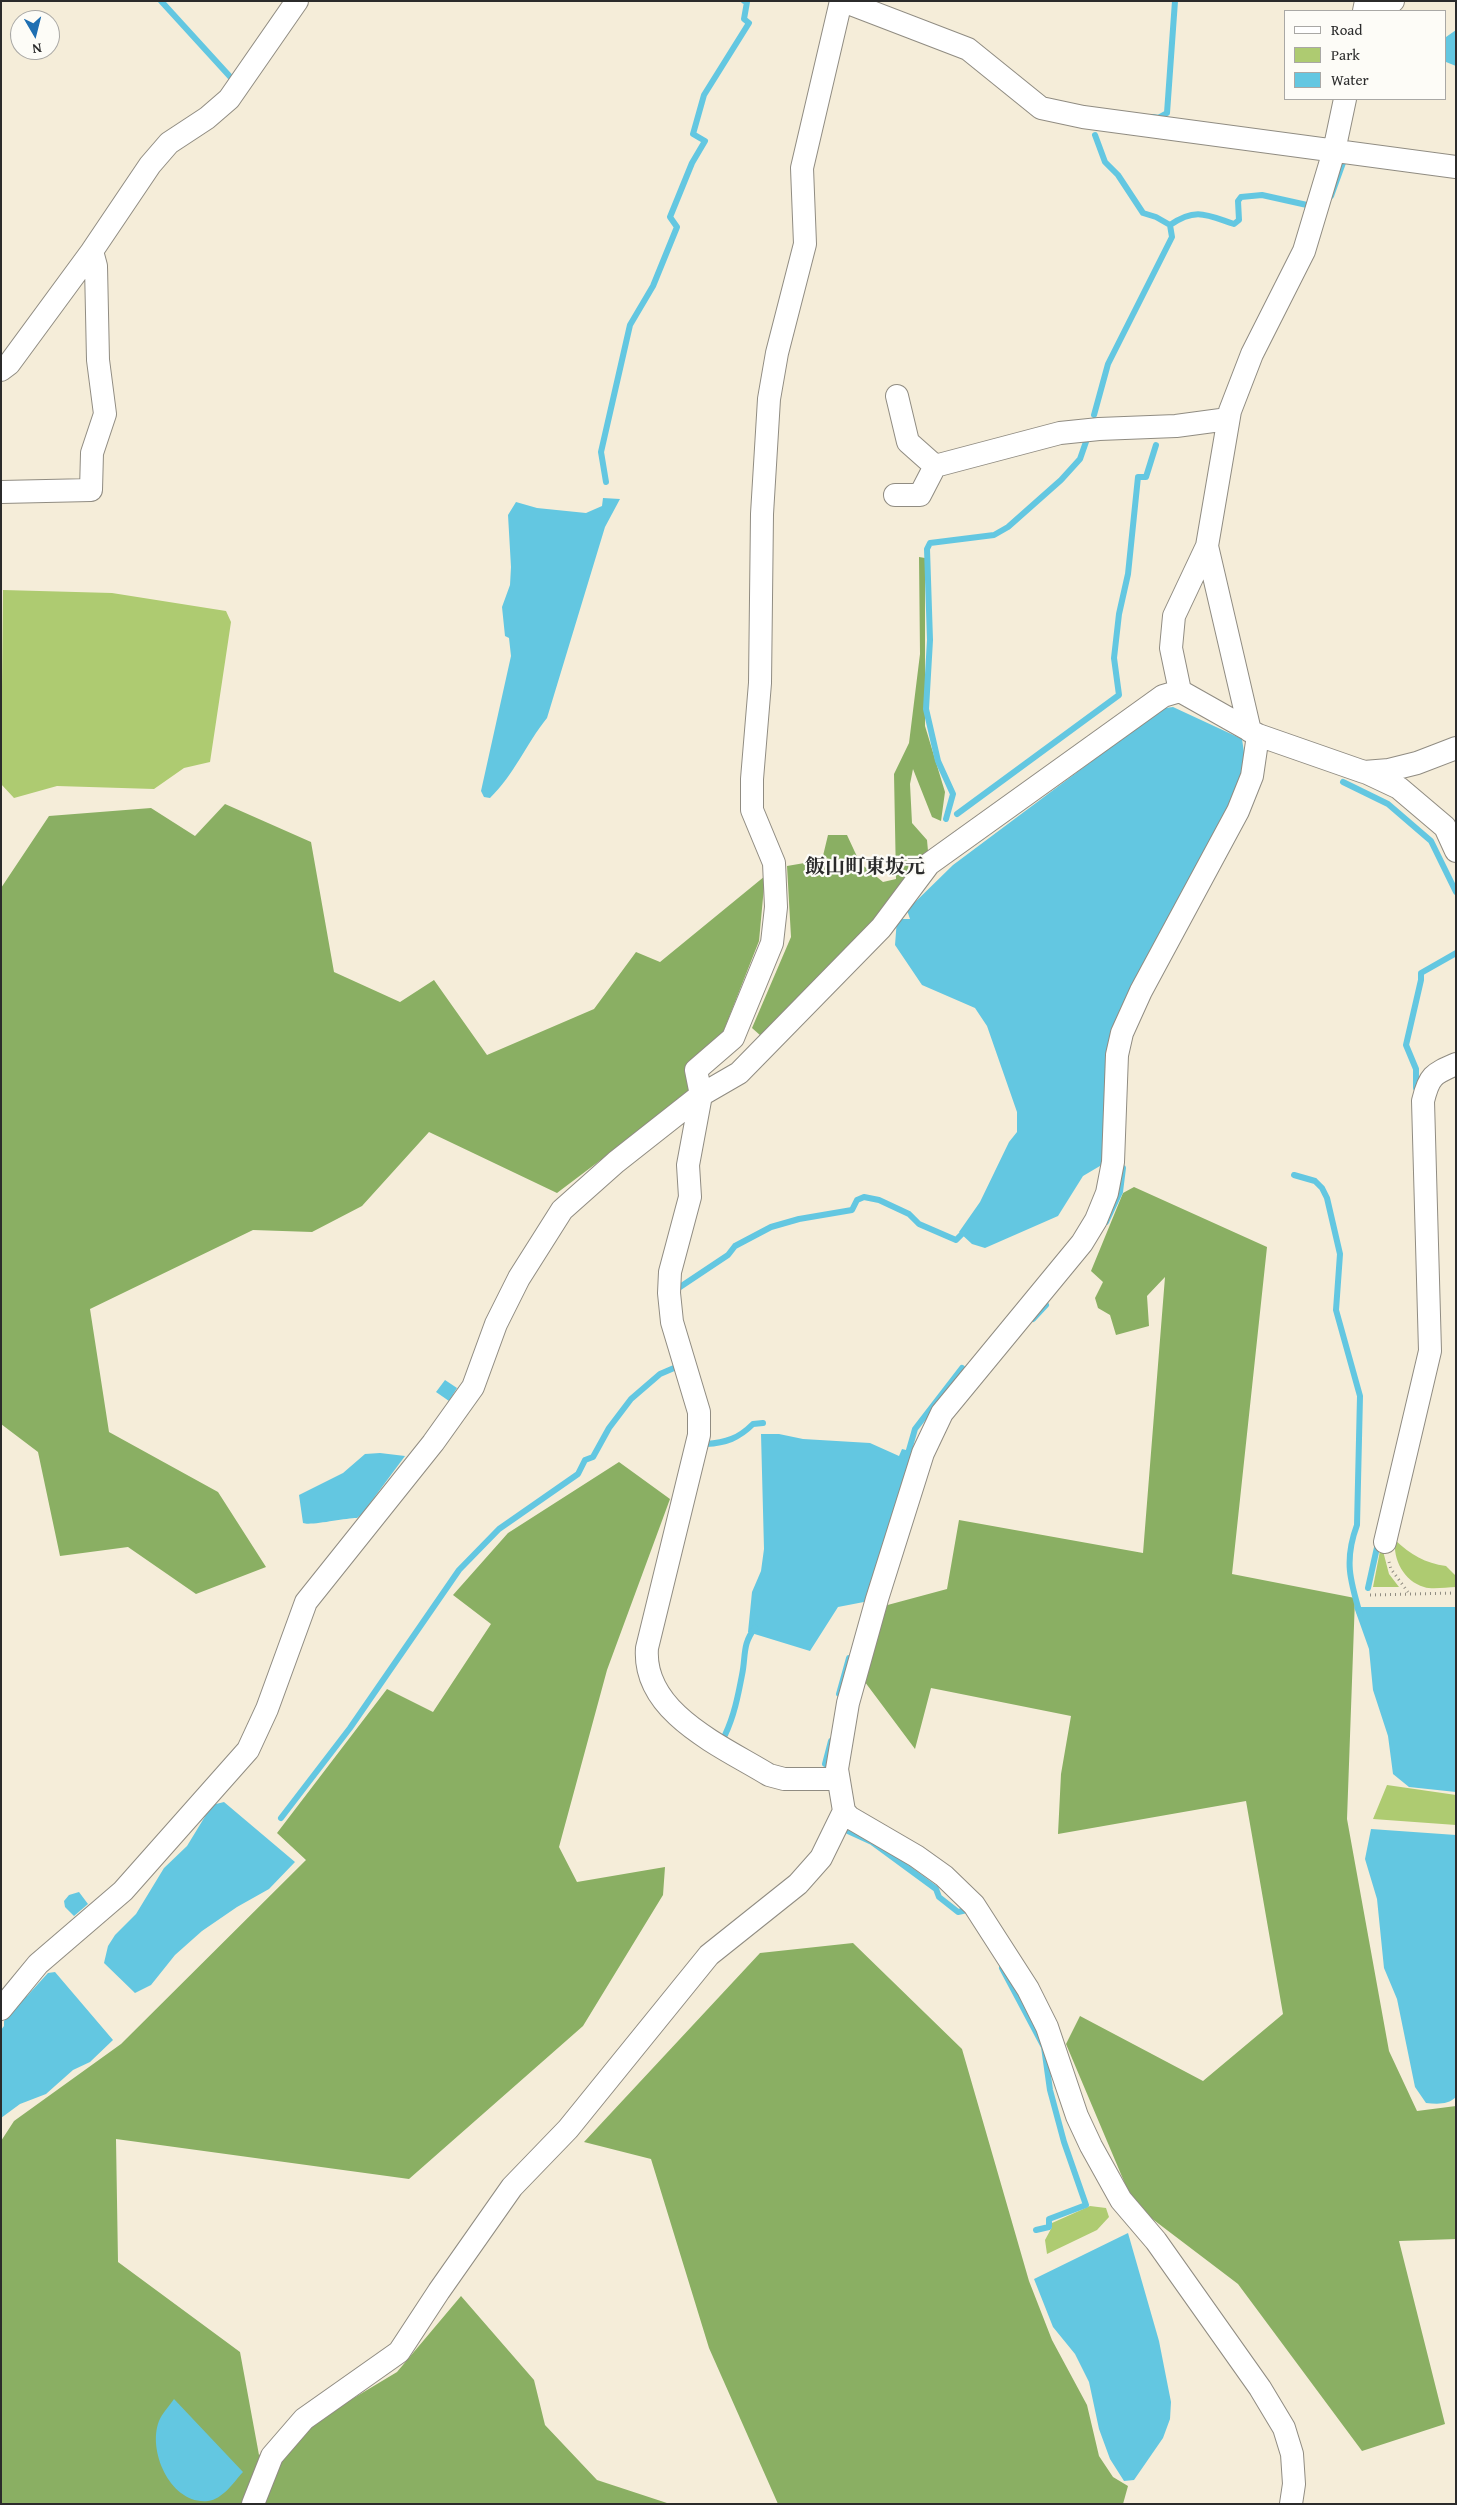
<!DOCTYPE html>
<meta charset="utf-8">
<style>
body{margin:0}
#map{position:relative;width:1457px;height:2505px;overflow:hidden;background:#f5edd9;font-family:"Gentium Book Plus",serif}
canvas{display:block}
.frame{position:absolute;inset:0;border:2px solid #2b2b2b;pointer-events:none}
.legend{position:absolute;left:1284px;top:10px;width:162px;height:90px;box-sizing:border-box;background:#fdfcf7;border:1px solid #a9a8a5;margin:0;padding:6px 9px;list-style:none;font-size:15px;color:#2b2b2b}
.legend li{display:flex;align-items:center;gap:10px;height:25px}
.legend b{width:25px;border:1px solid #a9a8a5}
.north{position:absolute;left:10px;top:10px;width:50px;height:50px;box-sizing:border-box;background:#fdfcf7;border:1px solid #a9a8a5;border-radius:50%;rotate:172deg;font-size:14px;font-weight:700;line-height:20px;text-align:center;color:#2b2b2b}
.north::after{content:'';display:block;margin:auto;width:18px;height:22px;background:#1f6fb2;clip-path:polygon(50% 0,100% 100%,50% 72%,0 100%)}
</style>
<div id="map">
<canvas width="1457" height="2505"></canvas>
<div class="frame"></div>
<ul class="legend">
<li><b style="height:6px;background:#fff"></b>Road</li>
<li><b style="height:14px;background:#aecb71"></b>Park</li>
<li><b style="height:14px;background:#63c7e1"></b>Water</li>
</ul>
<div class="north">N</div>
</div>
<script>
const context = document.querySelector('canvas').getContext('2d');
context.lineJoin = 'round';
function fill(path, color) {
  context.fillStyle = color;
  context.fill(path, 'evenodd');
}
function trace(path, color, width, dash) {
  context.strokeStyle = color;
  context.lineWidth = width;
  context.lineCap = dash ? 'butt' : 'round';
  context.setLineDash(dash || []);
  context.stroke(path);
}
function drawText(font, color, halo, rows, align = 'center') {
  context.font = font + ' "Gentium Book Plus","Noto Serif JP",serif';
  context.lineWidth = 4.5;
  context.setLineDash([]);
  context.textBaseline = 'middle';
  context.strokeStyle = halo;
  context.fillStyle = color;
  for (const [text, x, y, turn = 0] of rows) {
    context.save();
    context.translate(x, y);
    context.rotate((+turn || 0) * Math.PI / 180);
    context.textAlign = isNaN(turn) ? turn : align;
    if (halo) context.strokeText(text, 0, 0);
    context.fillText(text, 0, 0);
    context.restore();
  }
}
fill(new Path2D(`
 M 3,590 L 112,593 L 226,611 L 231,622 L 210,762 L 184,768 L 154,789 L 57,786 L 14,798 L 1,784 Z
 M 1395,1540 C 1411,1555 1425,1563 1446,1566 L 1456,1576 L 1456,1587 C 1446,1587 1433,1590 1424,1587 C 1404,1581 1393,1560 1395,1540 Z
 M 1380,1551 L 1383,1551 L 1389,1574 L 1399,1587 L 1373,1587 Z
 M 1387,1785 L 1456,1795 L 1456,1825 L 1373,1819 Z
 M 1090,2206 L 1106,2208 L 1109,2217 L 1097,2230 L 1047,2254 L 1045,2240 L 1052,2227 L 1052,2223 Z`), '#aecb71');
fill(new Path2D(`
 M 919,557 L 925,558 L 925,726 L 945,792 L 941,821 L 932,817 L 913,769 L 910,784 L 912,823 L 927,840 L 928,851 L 862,935 L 761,1036 L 752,1028 L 791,937 L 787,866 L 822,860 L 828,835 L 847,835 L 860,863 L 883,882 L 896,879 L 894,774 L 909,743 L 920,654 Z
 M 225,804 L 311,842 L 334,972 L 400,1002 L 434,980 L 487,1055 L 594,1009 L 636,952 L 660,962 L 765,876 L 759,941 L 722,1035 L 692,1091 L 557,1193 L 429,1132 L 362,1206 L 312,1232 L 253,1230 L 90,1309 L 109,1432 L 218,1492 L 266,1567 L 196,1594 L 128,1547 L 60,1556 L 38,1452 L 1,1424 L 1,888 L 49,816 L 151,808 L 195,836 Z
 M 1134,1187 L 1267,1247 L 1232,1574 L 1355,1598 L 1347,1819 L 1389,2051 L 1417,2111 L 1456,2106 L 1456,2239 L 1399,2241 L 1445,2424 L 1362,2451 L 1238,2284 L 1134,2205 L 1066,2044 L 1080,2016 L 1203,2081 L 1283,2014 L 1246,1801 L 1058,1834 L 1061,1774 L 1071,1716 L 931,1688 L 915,1749 L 856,1670 L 869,1610 L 947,1589 L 959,1520 L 1143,1553 L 1165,1277 L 1147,1296 L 1149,1326 L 1116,1335 L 1110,1315 L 1098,1308 L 1095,1298 L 1103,1282 L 1091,1271 L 1123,1193 Z
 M 619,1462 L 670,1499 L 607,1670 L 559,1847 L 577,1882 L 665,1867 L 663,1895 L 583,2026 L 409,2179 L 116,2139 L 118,2262 L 240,2352 L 259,2455 L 397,2372 L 461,2296 L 534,2380 L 545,2425 L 597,2480 L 670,2504 L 1,2504 L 1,2141 L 14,2121 L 121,2044 L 306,1860 L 277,1833 L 387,1689 L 433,1712 L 491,1624 L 453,1595 L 508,1533 Z
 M 853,1943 L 962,2049 L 1029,2281 L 1052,2340 L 1087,2405 L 1099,2456 L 1113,2477 L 1128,2486 L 1123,2504 L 778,2504 L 709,2348 L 651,2159 L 584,2142 L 760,1953 Z`), '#8aaf63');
fill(new Path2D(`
 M 1456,30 L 1456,66 L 1446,62 L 1446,37 Z
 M 603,498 L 620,499 L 605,527 L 547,718 C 526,744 514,775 490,798 L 484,797 L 481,791 L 511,656 L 509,638 L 505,636 L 502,607 L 510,585 L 511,567 L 508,515 L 516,502 L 537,508 L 586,513 L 602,506 Z
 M 1173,707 L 1242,739 L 1245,759 L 1240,783 L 1133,989 L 1105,1163 L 1083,1176 L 1058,1216 L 985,1248 L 972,1244 L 959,1232 L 980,1202 L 1009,1142 L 1017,1132 L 1017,1112 L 987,1026 L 975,1008 L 922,985 L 895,945 L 897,919 L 910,919 L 907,910 L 953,865 L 1155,714 L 1165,708 Z
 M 445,1380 L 457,1388 L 449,1401 L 436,1392 Z
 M 761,1434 L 779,1434 L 803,1439 L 870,1443 L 899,1456 L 902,1449 L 914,1452 L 869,1601 L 838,1607 L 810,1651 L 748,1632 L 752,1592 L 761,1571 L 764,1549 Z
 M 380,1453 L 405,1456 L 362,1514 L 357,1518 C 344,1518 311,1526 303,1523 L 299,1495 L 343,1473 L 365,1454 Z
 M 1354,1607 L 1456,1607 L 1456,1792 L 1409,1787 L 1393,1774 L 1388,1736 L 1373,1690 L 1369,1649 Z
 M 224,1802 L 295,1862 L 269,1889 L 237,1907 L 202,1931 L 175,1955 L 151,1985 L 135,1993 L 104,1963 L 108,1946 L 115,1935 L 136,1914 L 164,1868 L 187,1846 L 212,1805 Z
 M 1371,1829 L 1456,1835 L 1456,2097 C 1448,2105 1437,2104 1426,2103 L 1415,2087 L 1397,1999 L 1384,1968 L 1377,1899 L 1365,1859 Z
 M 79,1892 L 88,1904 L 74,1916 L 65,1907 L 64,1901 L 69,1895 Z
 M 55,1972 L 113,2040 L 90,2062 L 73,2070 L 46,2094 L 20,2104 L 1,2118 L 1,2030 L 4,2026 L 4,2021 L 21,1997 L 27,1996 L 48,1973 Z
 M 1128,2233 L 1159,2341 L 1171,2402 L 1170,2419 L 1163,2438 L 1134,2480 L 1124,2481 L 1110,2459 L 1099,2429 L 1089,2382 L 1075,2354 L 1053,2327 L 1034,2279 Z
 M 174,2399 L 243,2472 C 233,2483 223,2499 208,2501 C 171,2505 147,2451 159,2421 C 162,2414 169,2406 174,2399 Z`), '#63c7e1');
trace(new Path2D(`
 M 161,1 L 234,81 L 236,79
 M 1153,117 L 1158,118 L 1167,113 L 1175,1
 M 1331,196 L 1344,160 L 1347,160
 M 1170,225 C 1196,207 1207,215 1234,224 L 1239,220 L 1238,201 L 1241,197 L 1262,195 L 1307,205
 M 1094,415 L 1108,364 L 1172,237 L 1170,225 L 1156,217 L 1143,213 L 1118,175 L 1105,162 L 1095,135
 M 606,482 L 601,452 L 630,325 L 653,286 L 677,227 L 670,217 L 692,163 L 705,141 L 693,134 L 704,95 L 749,23 L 744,19 L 747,2 L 744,1
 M 1343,782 L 1388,804 L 1431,841 L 1456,892
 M 957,814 L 1119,695 L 1114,658 L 1119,614 L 1128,574 L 1138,477 L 1146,477 L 1156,445
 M 946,819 L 953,794 L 938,761 L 926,709 L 930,640 L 927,549 L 930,543 L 994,535 L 1008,527 L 1061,480 L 1080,459 L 1088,436
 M 1416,1088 L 1416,1069 L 1406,1045 L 1421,980 L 1421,973 L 1456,953
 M 1294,1175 L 1315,1181 L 1322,1188 L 1327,1198 L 1340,1254 L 1336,1310 L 1360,1396 L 1357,1525 C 1344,1560 1350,1580 1360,1614
 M 1106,1222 L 1120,1192 L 1123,1168
 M 678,1293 L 677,1289 L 728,1255 L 735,1246 L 771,1227 L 799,1219 L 852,1210 L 857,1200 L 864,1197 L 879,1200 L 909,1214 L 919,1224 L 956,1240 L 966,1230
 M 1033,1319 L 1046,1305
 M 707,1439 L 706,1444 C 726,1443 739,1438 753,1424 L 763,1423
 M 907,1457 L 915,1429 L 962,1368
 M 1368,1588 L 1378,1543
 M 839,1694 L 849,1658
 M 725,1735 C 734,1716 738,1696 742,1675 C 746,1656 742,1644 755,1628
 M 825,1764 L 831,1741
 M 281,1818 L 350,1728 L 459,1570 L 499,1529 L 578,1474 L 585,1460 L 593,1457 L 609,1428 L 631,1399 L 660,1374 L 674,1368
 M 848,1831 L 872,1842 L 936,1889 L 939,1897 L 958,1912 L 967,1910 L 969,1912
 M 1002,1968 L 1044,2047 L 1050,2090 L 1064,2142 L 1086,2205 L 1049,2219 L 1049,2227 L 1036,2230`), '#63c7e1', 6);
const minor = new Path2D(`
 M 843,1 L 968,49 L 1041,108 L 1083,117 L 1456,167
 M 1364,11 L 1366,1
 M 1380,11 L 1393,1
 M 1,370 L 9,364 L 92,251 L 150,165 L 169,143 L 207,118 L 229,99 L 297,1
 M 897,396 L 908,442 L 935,466
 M 1,492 L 91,490 L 92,453 L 105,414 L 98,360 L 96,266 L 92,251
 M 895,495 L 920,495 L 935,466 L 1060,433 L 1099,429 L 1176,426 L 1228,419
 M 1207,546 L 1250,731
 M 1180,691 L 1171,648 L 1174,616 L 1207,546 L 1230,411 L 1252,354 L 1304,251 L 1334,151 L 1345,99
 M 1258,735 L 1252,776 L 1238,811 L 1141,991 L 1122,1033 L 1117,1055 L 1113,1162 L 1107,1193 L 1096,1220 L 1082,1243 L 942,1413 L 923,1453 L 877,1599 L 848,1703 L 837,1769 L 844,1811 L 849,1817 L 916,1856 L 944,1876 L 974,1905 L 1028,1989 L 1047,2027 L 1077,2116 L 1091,2146 L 1121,2200 L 1156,2241 L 1260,2388 L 1284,2428 L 1292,2454 L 1294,2484 L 1291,2504
 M 1365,772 L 1399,788 L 1445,827 L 1456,851
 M 1385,1542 L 1430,1351 L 1423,1101 C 1429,1076 1433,1074 1456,1064
 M 838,1779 L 784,1779 L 769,1775 C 722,1746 642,1713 647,1648 L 699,1435 L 699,1412 L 672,1322 L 669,1293 L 670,1272 L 690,1197 L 688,1165 L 701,1095 L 696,1070 L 733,1038 L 772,943 L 776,907 L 774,863 L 752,810 L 752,779 L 760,683 L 762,514 L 769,399 L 777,353 L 805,244 L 802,168 L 841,1
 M 1,2009 L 38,1964 L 123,1891 L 248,1750 L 267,1709 L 306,1602 L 433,1443 L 473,1387 L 496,1324 L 519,1278 L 562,1210 L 616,1162 L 701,1095 L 739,1073 L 881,928 L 929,864 L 1163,696 L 1180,691 L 1258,735 L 1364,772 L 1389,770 L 1417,763 L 1456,748
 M 253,2504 L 272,2456 L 304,2419 L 399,2352 L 439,2291 L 512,2187 L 568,2129 L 709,1955 L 798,1884 L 821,1858 L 844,1811`);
trace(minor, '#908c82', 24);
trace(new Path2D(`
 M 1389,1562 L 1391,1569 L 1408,1592
 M 1370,1595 L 1456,1593`), '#908c82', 3, [1, 4]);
trace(minor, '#fff', 22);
drawText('bold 20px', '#2b2b2b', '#fdfcf7', [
 ["飯山町東坂元",865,868]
]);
</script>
